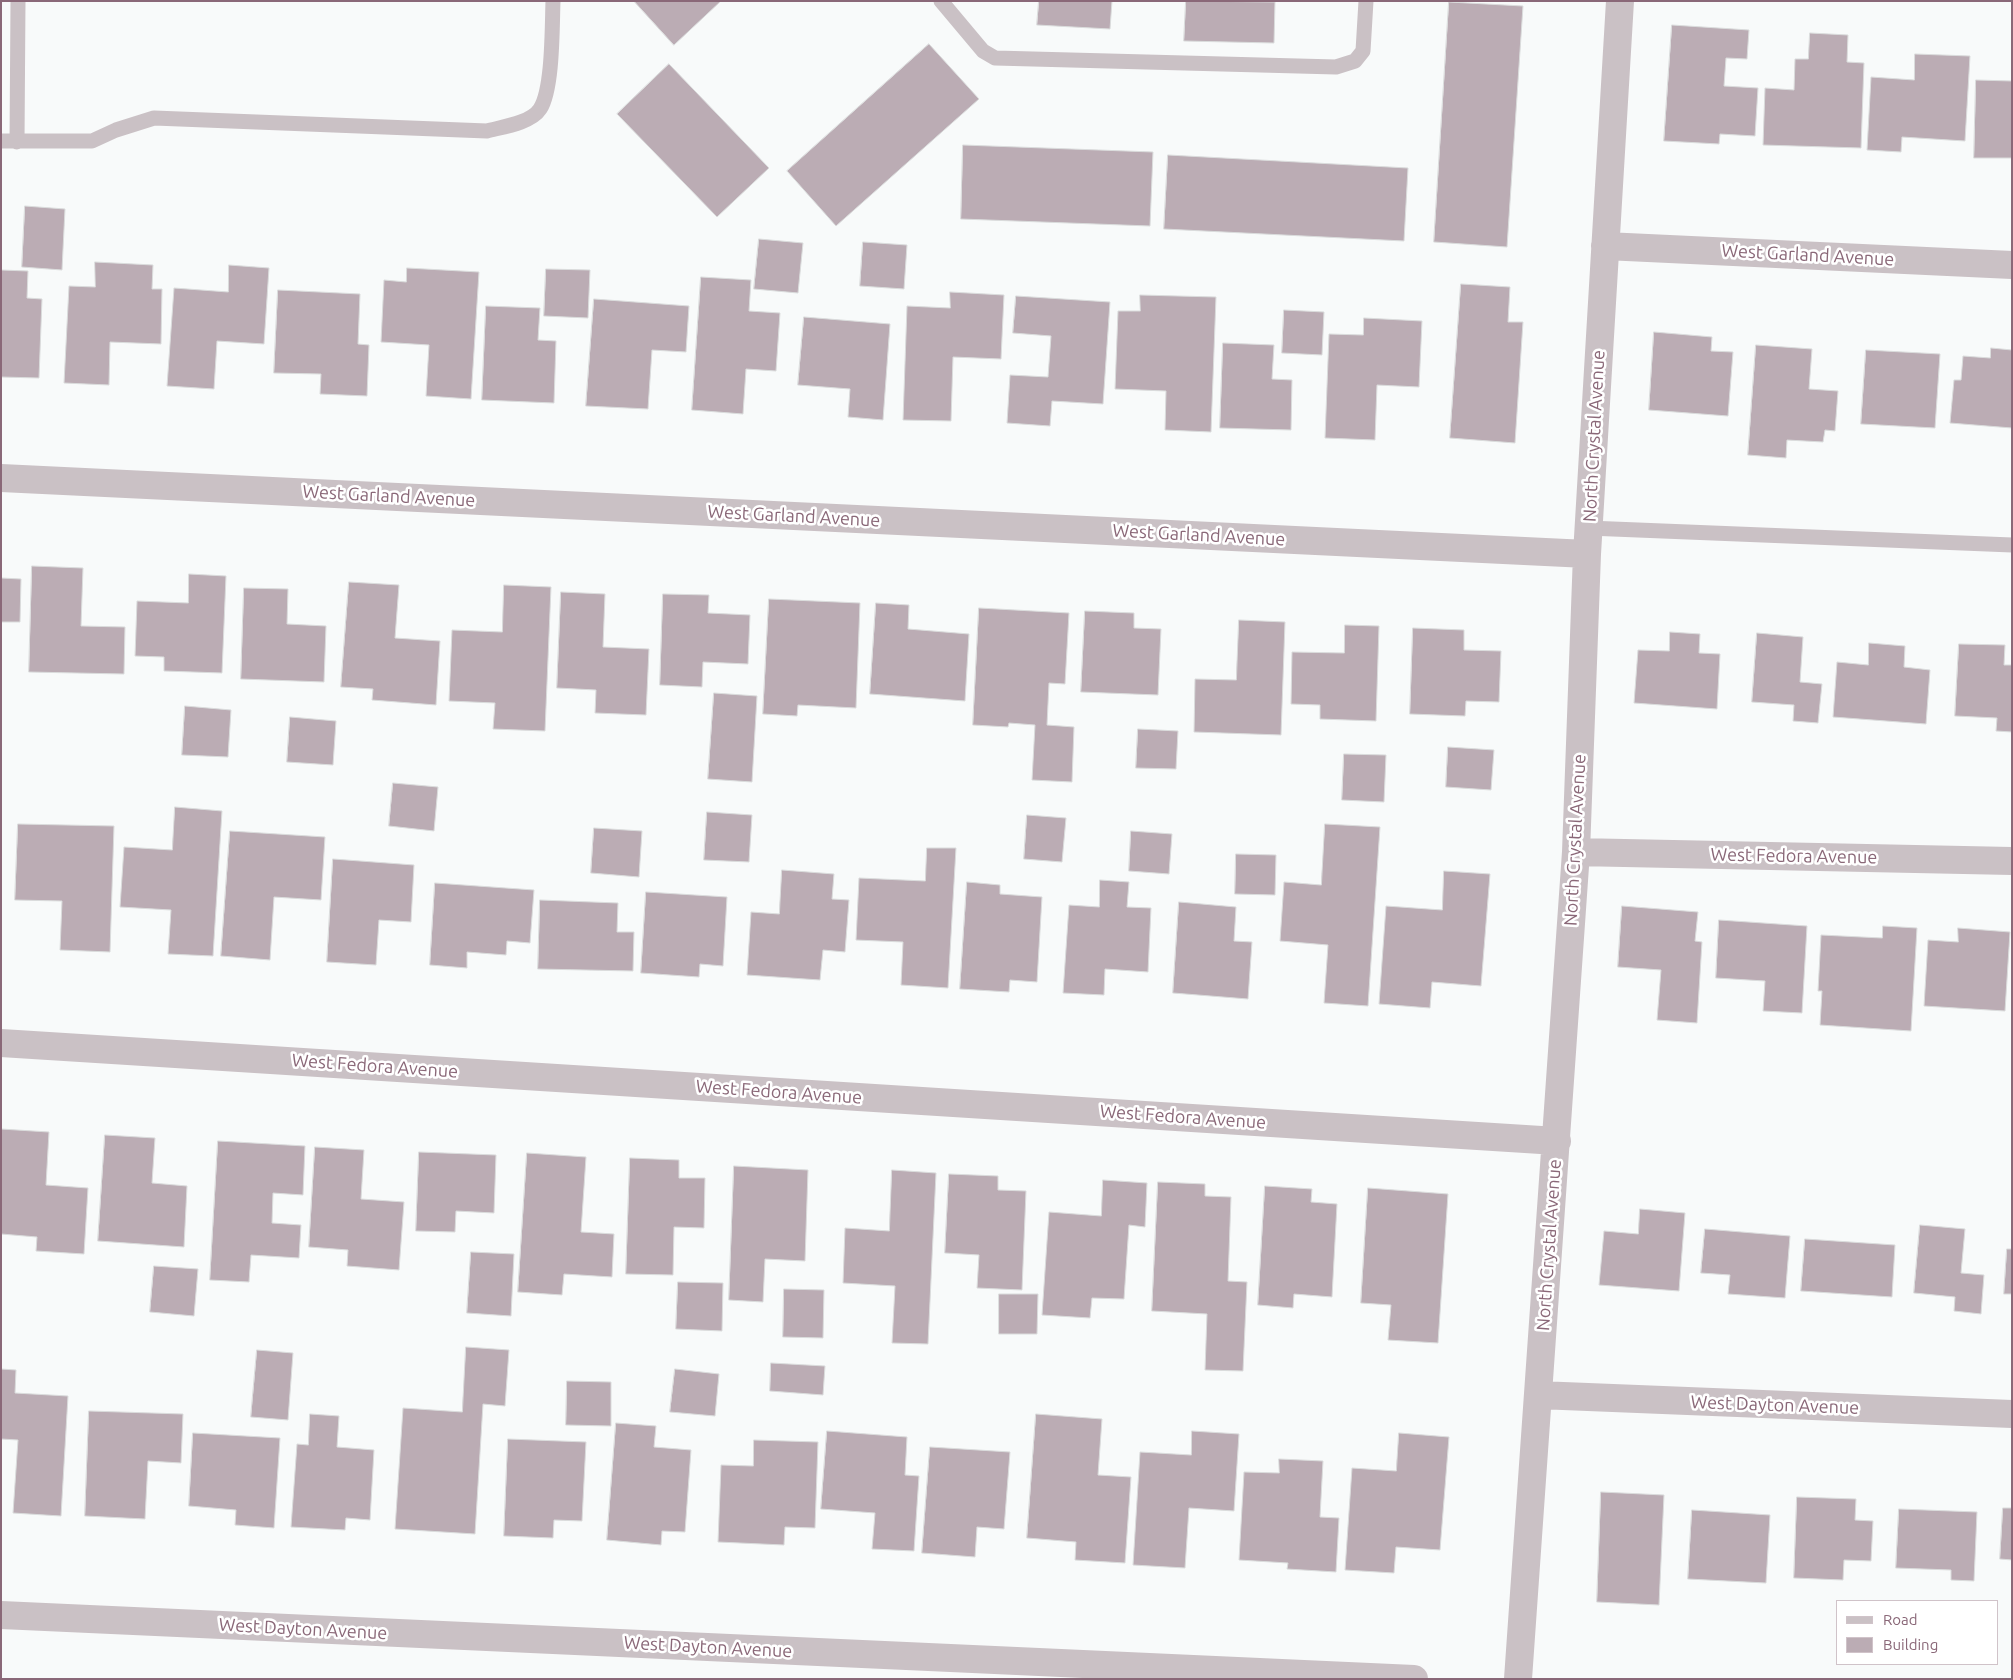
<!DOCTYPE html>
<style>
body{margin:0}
#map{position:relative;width:2013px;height:1680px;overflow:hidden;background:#f8fafa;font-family:Ubuntu,sans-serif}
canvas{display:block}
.frame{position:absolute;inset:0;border:2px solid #8a6878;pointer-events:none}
.legend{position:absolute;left:1836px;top:1600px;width:162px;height:65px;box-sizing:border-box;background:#fff;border:1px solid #d0c3c9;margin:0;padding:6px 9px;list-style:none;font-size:15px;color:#8a6878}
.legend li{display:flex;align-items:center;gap:10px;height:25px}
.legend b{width:25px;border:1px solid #d0c3c9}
</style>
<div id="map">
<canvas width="2013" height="1680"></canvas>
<div class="frame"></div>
<ul class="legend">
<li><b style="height:6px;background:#cac1c5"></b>Road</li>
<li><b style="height:14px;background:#bbacb4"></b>Building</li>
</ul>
</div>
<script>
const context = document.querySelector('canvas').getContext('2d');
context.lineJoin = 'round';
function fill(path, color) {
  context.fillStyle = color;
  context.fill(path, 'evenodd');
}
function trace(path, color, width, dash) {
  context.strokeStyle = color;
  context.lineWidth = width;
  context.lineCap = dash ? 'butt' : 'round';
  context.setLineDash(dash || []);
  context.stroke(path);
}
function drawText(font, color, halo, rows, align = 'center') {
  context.font = font + ' Ubuntu,sans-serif';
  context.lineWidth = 5;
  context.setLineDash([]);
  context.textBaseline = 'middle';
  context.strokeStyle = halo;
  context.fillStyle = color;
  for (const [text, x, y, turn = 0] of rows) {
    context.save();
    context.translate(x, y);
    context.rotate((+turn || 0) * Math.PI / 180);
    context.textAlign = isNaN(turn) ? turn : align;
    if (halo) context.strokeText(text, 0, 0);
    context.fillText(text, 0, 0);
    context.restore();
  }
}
const building = new Path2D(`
 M 634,1 L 721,1 L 674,45 Z
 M 1039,1 L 1112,1 L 1110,29 L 1037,25 Z
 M 1186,1 L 1275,2 L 1274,43 L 1184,41 Z
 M 1449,2 L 1523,6 L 1507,247 L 1434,242 Z
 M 1672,25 L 1749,30 L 1747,59 L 1726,58 L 1724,86 L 1758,88 L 1755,136 L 1720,134 L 1719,144 L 1664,141 Z
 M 1810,33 L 1848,35 L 1847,62 L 1864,63 L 1861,148 L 1763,145 L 1765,88 L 1794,90 L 1795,59 L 1808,59 Z
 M 929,44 L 979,99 L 836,226 L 787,171 Z
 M 1915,54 L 1970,56 L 1965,141 L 1902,137 L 1901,152 L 1867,150 L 1871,77 L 1914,80 Z
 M 669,64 L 769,168 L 717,217 L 617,114 Z
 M 1976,80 L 2012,81 L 2012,158 L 1974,158 Z
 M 963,145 L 1153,152 L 1150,226 L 961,219 Z
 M 1168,155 L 1408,168 L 1404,241 L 1164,229 Z
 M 25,206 L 65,209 L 62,270 L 22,267 Z
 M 759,239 L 803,243 L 798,293 L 754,289 Z
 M 863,242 L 907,245 L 904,289 L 860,286 Z
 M 95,262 L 153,265 L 152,289 L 162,289 L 161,344 L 110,342 L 109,385 L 64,383 L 69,286 L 95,287 Z
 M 229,265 L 269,268 L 264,344 L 217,341 L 214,389 L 167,386 L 174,288 L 228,292 Z
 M 407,268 L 479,272 L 471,399 L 426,396 L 429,345 L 381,342 L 384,280 L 406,282 Z
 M 546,269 L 590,270 L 588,318 L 544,316 Z
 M 1,270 L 28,271 L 27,298 L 42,299 L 39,378 L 1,377 Z
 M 701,277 L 751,280 L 749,311 L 780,313 L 776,371 L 746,369 L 743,414 L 692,410 Z
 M 1461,284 L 1510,287 L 1508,322 L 1523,322 L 1515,443 L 1450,438 Z
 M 278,290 L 360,294 L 358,344 L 369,345 L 367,396 L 320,394 L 321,374 L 274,373 Z
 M 950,292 L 1004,295 L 1001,359 L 953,357 L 951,421 L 903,420 L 907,306 L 950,308 Z
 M 1140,295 L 1216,297 L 1211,432 L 1165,430 L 1166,391 L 1115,389 L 1118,311 L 1140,311 Z
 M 1016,296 L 1110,302 L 1103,404 L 1052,401 L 1050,426 L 1007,423 L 1010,375 L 1048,377 L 1051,336 L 1013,333 Z
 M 594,299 L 689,306 L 686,352 L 652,350 L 648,409 L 586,406 Z
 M 486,306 L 540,308 L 538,340 L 556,341 L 554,403 L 482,400 Z
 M 1284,310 L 1324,312 L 1322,355 L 1282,353 Z
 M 804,317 L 890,324 L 883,420 L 848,417 L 850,389 L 798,385 Z
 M 1364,318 L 1422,321 L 1419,387 L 1377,385 L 1375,440 L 1325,438 L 1329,334 L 1363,335 Z
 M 1654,332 L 1712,337 L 1711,351 L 1733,352 L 1728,416 L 1649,410 Z
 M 1223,343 L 1274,345 L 1272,379 L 1292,380 L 1291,430 L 1220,428 Z
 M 1756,345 L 1812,349 L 1809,389 L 1838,391 L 1835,431 L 1825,430 L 1823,442 L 1787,440 L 1786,458 L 1748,455 Z
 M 1991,348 L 2012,350 L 2012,428 L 1950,423 L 1954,380 L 1961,380 L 1963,356 L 1990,358 Z
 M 1866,350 L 1940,354 L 1935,428 L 1861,424 Z
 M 32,566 L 83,568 L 81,626 L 125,627 L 124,674 L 29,672 Z
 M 189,574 L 226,576 L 222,673 L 164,671 L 164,657 L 135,656 L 137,601 L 188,603 Z
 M 1,578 L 21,579 L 20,622 L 1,622 Z
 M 349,582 L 399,585 L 395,638 L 440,641 L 436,705 L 372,700 L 373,689 L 341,687 Z
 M 504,585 L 551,587 L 545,731 L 493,729 L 495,703 L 449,701 L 452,630 L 502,632 Z
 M 244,588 L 288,589 L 287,624 L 326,626 L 324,682 L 241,679 Z
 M 561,592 L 605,594 L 603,647 L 649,649 L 646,715 L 595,713 L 596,690 L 557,688 Z
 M 663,594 L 709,595 L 708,613 L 750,615 L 748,664 L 703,662 L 702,687 L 660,685 Z
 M 769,599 L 860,603 L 856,708 L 798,705 L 797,716 L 763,714 Z
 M 876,603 L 909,605 L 908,629 L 969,634 L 965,701 L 870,694 Z
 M 979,608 L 1069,613 L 1065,684 L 1049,683 L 1047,725 L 1074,727 L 1072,782 L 1032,780 L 1035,725 L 1009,723 L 1008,727 L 973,725 Z
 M 1085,611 L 1134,613 L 1134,628 L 1161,629 L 1158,695 L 1081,692 Z
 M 1239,620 L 1285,622 L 1281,735 L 1194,732 L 1195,679 L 1236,680 Z
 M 1345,625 L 1379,626 L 1376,721 L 1320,719 L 1320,705 L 1291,704 L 1292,652 L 1344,653 Z
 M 1413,628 L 1464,630 L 1464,650 L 1501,651 L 1499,702 L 1466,701 L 1465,716 L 1410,714 Z
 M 1670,632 L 1700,634 L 1699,653 L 1720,654 L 1717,709 L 1634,703 L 1638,650 L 1669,651 Z
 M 1757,633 L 1803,637 L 1800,682 L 1822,684 L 1818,723 L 1793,721 L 1794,705 L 1752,702 Z
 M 1869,643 L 1905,646 L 1904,667 L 1930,670 L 1926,724 L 1833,717 L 1837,662 L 1868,665 Z
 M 1959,644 L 2005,645 L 2004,665 L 2012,665 L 2012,732 L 1996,731 L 1997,718 L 1955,716 Z
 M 714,693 L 757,696 L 752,782 L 708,779 Z
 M 185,706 L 231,710 L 228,757 L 182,755 Z
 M 290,717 L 336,721 L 333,765 L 287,762 Z
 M 1138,729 L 1178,731 L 1176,769 L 1136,768 Z
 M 1448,747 L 1494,750 L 1491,790 L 1446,787 Z
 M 1344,754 L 1386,755 L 1384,802 L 1342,800 Z
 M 393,783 L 438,787 L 434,831 L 389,826 Z
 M 175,807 L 222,811 L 213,956 L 168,954 L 171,910 L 120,907 L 124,847 L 172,850 Z
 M 707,812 L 752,815 L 749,862 L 704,860 Z
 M 1027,815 L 1066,818 L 1062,862 L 1024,859 Z
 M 18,824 L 114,826 L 110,952 L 60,950 L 62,901 L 15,900 Z
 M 1325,824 L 1380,827 L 1368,1006 L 1324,1003 L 1328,945 L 1280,941 L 1284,882 L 1321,885 Z
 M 594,828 L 642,831 L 639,877 L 591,873 Z
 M 230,831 L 325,837 L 321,900 L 274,897 L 270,960 L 221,956 Z
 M 1131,831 L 1172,834 L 1169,874 L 1129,871 Z
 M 927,848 L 956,848 L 948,988 L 901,985 L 903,942 L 856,940 L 859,878 L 925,881 Z
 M 1236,854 L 1276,855 L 1275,895 L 1235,894 Z
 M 333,859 L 414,865 L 411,922 L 379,920 L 376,965 L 327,962 Z
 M 782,870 L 834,874 L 832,899 L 849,900 L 845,952 L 823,950 L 820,980 L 747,975 L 751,912 L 779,914 Z
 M 1444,871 L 1490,874 L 1481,986 L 1432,982 L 1430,1008 L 1379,1004 L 1386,906 L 1442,910 Z
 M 1100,880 L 1129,882 L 1127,907 L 1151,908 L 1148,972 L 1105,969 L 1104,995 L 1063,993 L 1069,905 L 1099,907 Z
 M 967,882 L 1000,885 L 1000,894 L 1042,897 L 1037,982 L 1010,980 L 1009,992 L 960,989 Z
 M 435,883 L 534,890 L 530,943 L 507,941 L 506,955 L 467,952 L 467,968 L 430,965 Z
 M 646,892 L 727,897 L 723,966 L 700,964 L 699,977 L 641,973 Z
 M 540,900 L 618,903 L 617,932 L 634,932 L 633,971 L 538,969 Z
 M 1179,902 L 1236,907 L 1234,941 L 1252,942 L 1248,999 L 1173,993 Z
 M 1622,906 L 1698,912 L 1695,941 L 1702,942 L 1697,1023 L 1657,1020 L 1661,970 L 1618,967 Z
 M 1719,920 L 1807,926 L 1802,1013 L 1763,1011 L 1765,981 L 1716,978 Z
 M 1883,926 L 1917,928 L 1911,1031 L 1820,1025 L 1822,991 L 1818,991 L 1821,935 L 1882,938 Z
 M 1958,928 L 2010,932 L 2005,1011 L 1924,1006 L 1928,940 L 1958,942 Z
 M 1,1129 L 49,1132 L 46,1185 L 88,1188 L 84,1254 L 36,1251 L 37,1237 L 1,1234 Z
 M 105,1135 L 155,1138 L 152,1183 L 187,1186 L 184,1247 L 98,1241 Z
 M 218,1141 L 305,1146 L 303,1195 L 273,1193 L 272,1223 L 301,1225 L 299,1258 L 251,1255 L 249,1282 L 210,1280 Z
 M 315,1147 L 364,1150 L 361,1199 L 404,1202 L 399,1270 L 347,1266 L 348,1250 L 309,1247 Z
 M 419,1152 L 496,1155 L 494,1213 L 456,1211 L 455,1232 L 416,1231 Z
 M 527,1153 L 586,1157 L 581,1232 L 614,1234 L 612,1277 L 564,1274 L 562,1295 L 518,1292 Z
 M 630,1158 L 679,1160 L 679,1178 L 705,1178 L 704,1228 L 674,1227 L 673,1275 L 626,1274 Z
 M 734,1166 L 808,1170 L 805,1261 L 765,1259 L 763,1302 L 729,1300 Z
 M 892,1170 L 936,1173 L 928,1344 L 892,1343 L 895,1286 L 843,1283 L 845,1228 L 889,1231 Z
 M 949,1174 L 998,1176 L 998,1190 L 1026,1191 L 1022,1290 L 977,1288 L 979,1255 L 945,1253 Z
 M 1103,1180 L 1147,1183 L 1145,1227 L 1129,1225 L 1124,1299 L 1092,1298 L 1090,1318 L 1042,1315 L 1049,1212 L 1101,1216 Z
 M 1158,1182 L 1205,1184 L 1205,1196 L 1231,1197 L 1228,1281 L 1247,1282 L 1243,1371 L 1205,1370 L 1207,1314 L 1152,1311 Z
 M 1265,1186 L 1312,1189 L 1311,1202 L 1337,1204 L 1332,1297 L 1294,1294 L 1293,1308 L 1258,1305 Z
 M 1368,1188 L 1448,1194 L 1438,1343 L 1388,1340 L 1391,1305 L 1361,1303 Z
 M 1640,1209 L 1685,1213 L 1679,1291 L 1599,1285 L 1604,1231 L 1638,1234 Z
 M 1920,1225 L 1965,1229 L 1961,1273 L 1984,1275 L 1981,1314 L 1954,1311 L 1955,1297 L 1914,1293 Z
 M 1705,1229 L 1790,1236 L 1785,1298 L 1728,1294 L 1730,1275 L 1701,1273 Z
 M 1805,1239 L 1895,1245 L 1892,1297 L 1801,1291 Z
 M 2007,1249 L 2012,1249 L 2012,1294 L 2004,1294 Z
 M 471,1252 L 514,1254 L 511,1316 L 467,1313 Z
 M 154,1266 L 198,1269 L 194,1316 L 150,1312 Z
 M 678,1282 L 723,1283 L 722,1331 L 676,1329 Z
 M 784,1289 L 824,1290 L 823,1338 L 783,1337 Z
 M 999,1294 L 1038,1294 L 1037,1334 L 999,1334 Z
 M 466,1347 L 509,1350 L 505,1406 L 483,1404 L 475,1534 L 395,1529 L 403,1408 L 462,1412 Z
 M 257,1350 L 293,1353 L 288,1420 L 251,1417 Z
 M 771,1363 L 825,1366 L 823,1395 L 770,1391 Z
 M 1,1369 L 16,1370 L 15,1393 L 68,1396 L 61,1516 L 13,1513 L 18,1440 L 1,1439 Z
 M 675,1369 L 719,1374 L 715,1416 L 670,1412 Z
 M 567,1381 L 611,1382 L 611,1426 L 566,1425 Z
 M 89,1411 L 183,1414 L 181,1463 L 148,1461 L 145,1519 L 85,1516 Z
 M 310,1414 L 339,1416 L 337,1447 L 374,1450 L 370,1520 L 346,1518 L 345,1530 L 291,1527 L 297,1444 L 308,1445 Z
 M 1036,1414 L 1102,1419 L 1098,1475 L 1131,1477 L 1125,1563 L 1075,1560 L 1076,1542 L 1027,1538 Z
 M 616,1423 L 656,1426 L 654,1447 L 691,1450 L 685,1532 L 662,1531 L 661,1545 L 607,1540 Z
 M 827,1431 L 907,1437 L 905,1475 L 919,1476 L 914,1551 L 872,1549 L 875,1513 L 821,1509 Z
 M 1192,1431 L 1239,1434 L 1234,1511 L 1189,1508 L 1185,1568 L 1133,1565 L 1140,1452 L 1191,1455 Z
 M 193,1433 L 280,1438 L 274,1528 L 235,1525 L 236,1510 L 189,1506 Z
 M 1399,1433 L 1449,1437 L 1440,1550 L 1396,1547 L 1394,1573 L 1345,1570 L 1352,1468 L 1396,1471 Z
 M 508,1439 L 586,1442 L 582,1521 L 554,1520 L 553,1538 L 504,1536 Z
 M 754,1440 L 818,1442 L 815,1528 L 785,1527 L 784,1545 L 718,1542 L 721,1465 L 753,1466 Z
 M 930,1447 L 1010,1452 L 1004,1529 L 977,1527 L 975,1557 L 922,1553 Z
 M 1279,1459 L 1323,1461 L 1320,1517 L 1339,1518 L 1336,1572 L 1287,1569 L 1288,1563 L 1239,1560 L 1244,1472 L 1279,1473 Z
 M 1601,1492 L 1664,1495 L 1659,1605 L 1597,1602 Z
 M 1797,1497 L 1856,1499 L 1855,1520 L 1873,1521 L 1871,1561 L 1844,1560 L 1843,1580 L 1794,1578 Z
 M 2003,1508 L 2012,1508 L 2012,1560 L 2000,1559 Z
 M 1899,1509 L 1977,1512 L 1974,1581 L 1951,1580 L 1951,1570 L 1896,1568 Z
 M 1692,1510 L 1770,1515 L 1766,1583 L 1688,1579 Z`);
fill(building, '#bbacb4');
trace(building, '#dadcdc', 1);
trace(new Path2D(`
 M 941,1 L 983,51 L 995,58 L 1336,67 L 1355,61 L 1363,51 L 1366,1
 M 1,141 L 92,141 L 116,130 L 154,118 L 487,131 C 502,127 531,123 540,109 C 553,89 552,27 553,1
 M 17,142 L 18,1
 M 1588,528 L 2012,545`), '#cac1c5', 15);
trace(new Path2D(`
 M 1605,246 L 2012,265
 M 1,478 L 1587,554
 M 1576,852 L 2012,861
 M 1,1043 L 1557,1141
 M 1538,1395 L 2012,1414
 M 1,1615 L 1414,1679
 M 1518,1679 L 1576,852 L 1587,554 L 1620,1`), '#cac1c5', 28);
drawText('18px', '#8a6878', '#fff', [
 ["West Garland Avenue",1808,255,3],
 ["North Crystal Avenue",1594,436,-87],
 ["West Garland Avenue",389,496,3],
 ["West Garland Avenue",794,516,3],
 ["West Garland Avenue",1199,535,3],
 ["North Crystal Avenue",1575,840,-87],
 ["West Fedora Avenue",1794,856,1],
 ["West Fedora Avenue",375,1066,4],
 ["West Fedora Avenue",779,1092,4],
 ["West Fedora Avenue",1183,1117,4],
 ["North Crystal Avenue",1549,1245,-86],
 ["West Dayton Avenue",1775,1405,2],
 ["West Dayton Avenue",303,1629,3],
 ["West Dayton Avenue",708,1647,3]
]);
</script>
